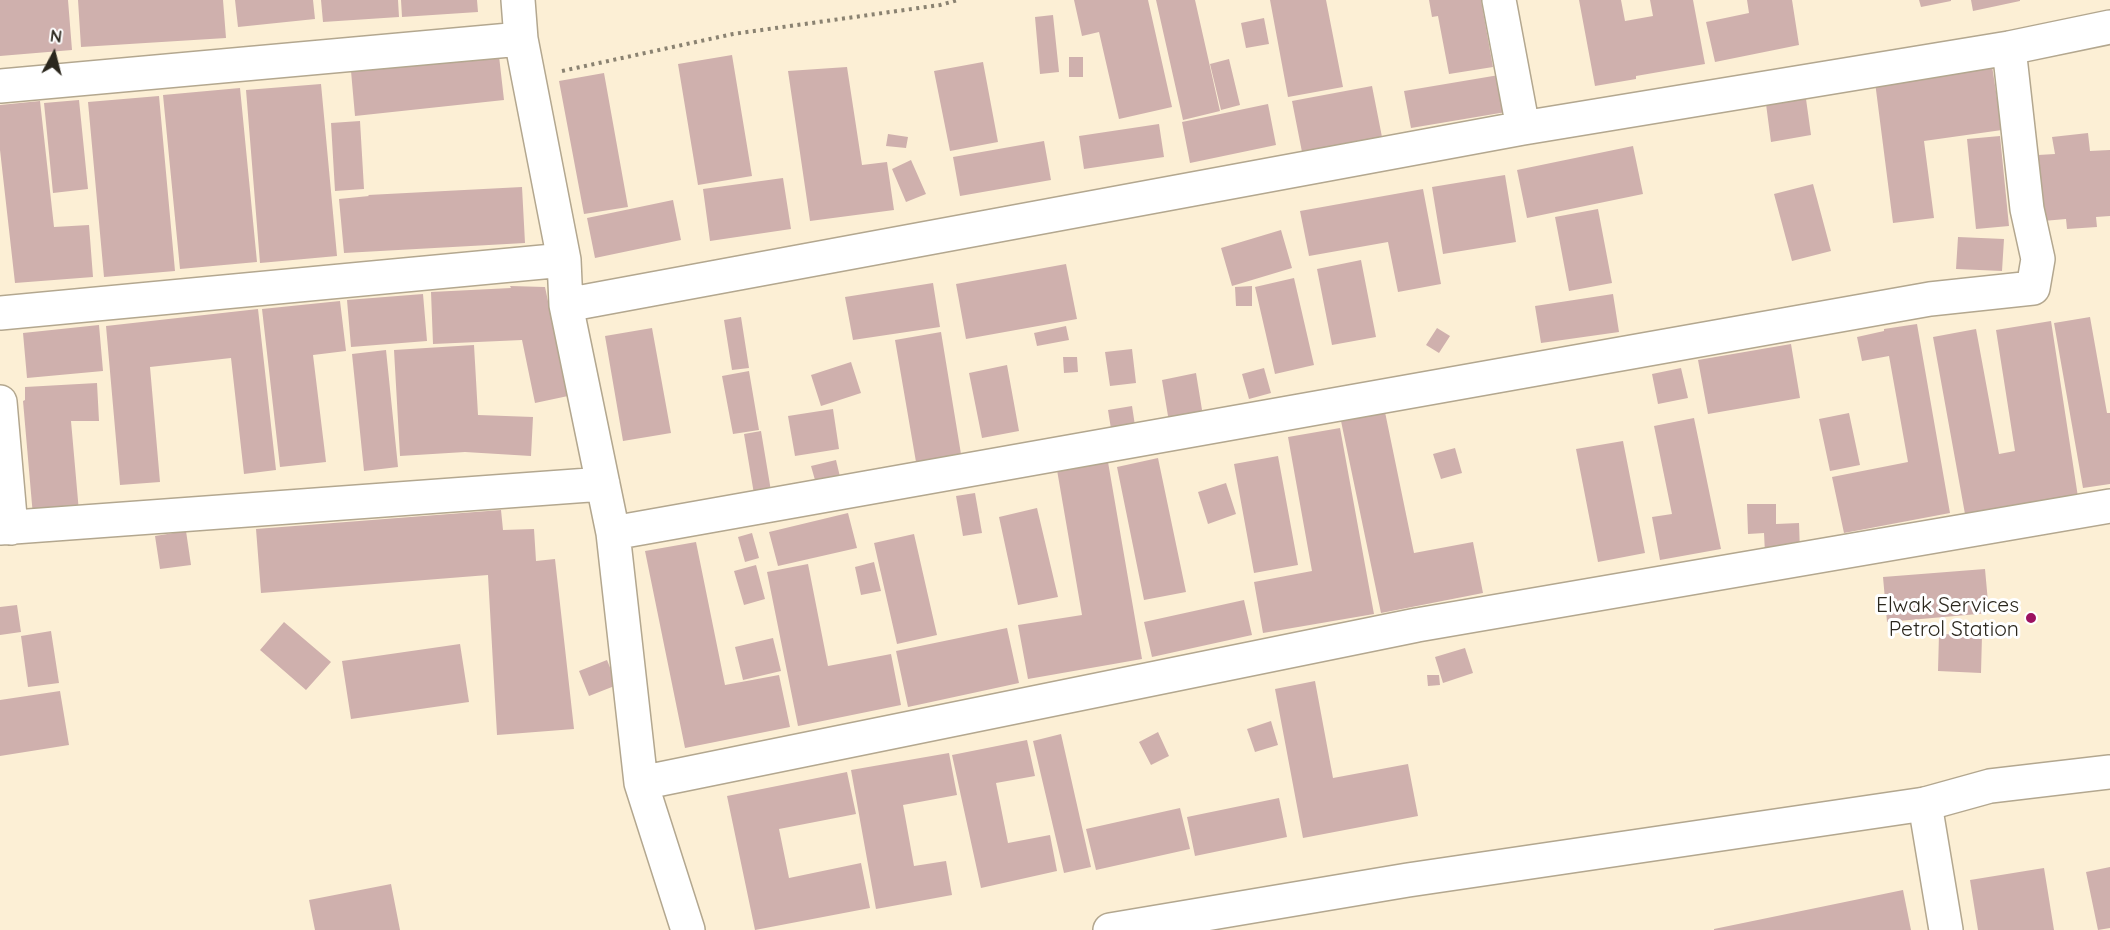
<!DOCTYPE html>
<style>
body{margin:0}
#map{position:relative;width:2110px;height:930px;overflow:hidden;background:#fcefd5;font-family:Quicksand,sans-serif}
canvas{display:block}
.north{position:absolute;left:24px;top:24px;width:60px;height:60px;-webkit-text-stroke:4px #fff;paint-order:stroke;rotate:7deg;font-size:16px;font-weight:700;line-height:24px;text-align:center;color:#2b271d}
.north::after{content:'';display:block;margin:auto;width:21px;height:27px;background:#2b271d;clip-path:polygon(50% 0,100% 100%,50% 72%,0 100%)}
</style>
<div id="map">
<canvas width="2110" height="930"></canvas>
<div class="north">N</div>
</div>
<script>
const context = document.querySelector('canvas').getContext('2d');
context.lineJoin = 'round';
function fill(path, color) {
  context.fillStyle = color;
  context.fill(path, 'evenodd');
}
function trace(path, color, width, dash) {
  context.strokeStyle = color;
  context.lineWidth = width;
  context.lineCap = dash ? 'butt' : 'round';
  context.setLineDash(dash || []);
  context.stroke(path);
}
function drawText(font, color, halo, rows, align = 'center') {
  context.font = font + ' Quicksand,sans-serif';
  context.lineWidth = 6;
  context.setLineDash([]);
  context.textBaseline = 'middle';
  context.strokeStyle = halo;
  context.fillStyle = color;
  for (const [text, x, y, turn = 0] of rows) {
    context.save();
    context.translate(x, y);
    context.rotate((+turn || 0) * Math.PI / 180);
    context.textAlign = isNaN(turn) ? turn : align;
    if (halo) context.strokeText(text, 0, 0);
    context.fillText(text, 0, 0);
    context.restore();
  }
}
fill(new Path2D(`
 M 0,0 L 68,0 L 72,50 L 0,56 Z
 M 78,0 L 223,0 L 226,38 L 81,47 Z
 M 235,0 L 313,0 L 315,19 L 238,27 Z
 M 321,0 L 398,0 L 399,17 L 323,22 Z
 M 401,0 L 477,0 L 478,12 L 402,17 Z
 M 1074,0 L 1148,0 L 1172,107 L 1119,119 L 1099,32 L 1082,36 Z
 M 1156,0 L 1195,0 L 1220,111 L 1183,120 Z
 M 1270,0 L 1326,0 L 1343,87 L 1288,97 Z
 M 1429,0 L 1481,0 L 1493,67 L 1449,74 L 1438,16 L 1432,17 Z
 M 1579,0 L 1621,0 L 1625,21 L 1653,16 L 1650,0 L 1693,0 L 1705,64 L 1636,76 L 1636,79 L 1595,86 Z
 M 1747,0 L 1792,0 L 1799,45 L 1715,62 L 1706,22 L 1749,13 Z
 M 1919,0 L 1951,0 L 1951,1 L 1921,7 Z
 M 1971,0 L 2020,0 L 2020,1 L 1973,11 Z
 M 1053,15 L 1059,72 L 1040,74 L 1035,17 Z
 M 1264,18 L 1269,44 L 1246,48 L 1241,23 Z
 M 732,55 L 752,176 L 698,185 L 678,64 Z
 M 499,56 L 504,100 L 355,116 L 351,71 Z
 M 1069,57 L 1083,57 L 1083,77 L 1069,77 Z
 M 1229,59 L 1240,105 L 1221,110 L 1210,64 Z
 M 983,62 L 998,142 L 950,151 L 934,71 Z
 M 1992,66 L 2002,130 L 1924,141 L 1934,218 L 1893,223 L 1875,82 Z
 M 847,67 L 862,165 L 887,162 L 894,210 L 810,221 L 788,71 Z
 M 604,73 L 628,207 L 584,214 L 559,81 Z
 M 1499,75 L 1506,112 L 1411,128 L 1404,91 Z
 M 321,84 L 337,256 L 260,263 L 246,90 Z
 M 1372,86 L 1382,137 L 1302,152 L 1292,101 Z
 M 240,88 L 257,262 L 180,269 L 163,95 Z
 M 159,96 L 175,271 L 104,277 L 88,102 Z
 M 1806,99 L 1811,135 L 1771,142 L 1766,104 Z
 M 79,100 L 88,189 L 53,193 L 44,103 Z
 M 40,101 L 54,227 L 89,225 L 93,277 L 15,283 L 0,150 L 0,105 Z
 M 1268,104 L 1276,145 L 1190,163 L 1182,122 Z
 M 360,121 L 364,189 L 335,191 L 331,123 Z
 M 1159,124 L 1164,157 L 1084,169 L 1079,136 Z
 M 2088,133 L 2090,151 L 2110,150 L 2110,216 L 2096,217 L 2097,227 L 2067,229 L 2066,219 L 2043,221 L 2038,155 L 2055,154 L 2052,137 Z
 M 888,134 L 908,137 L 906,148 L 886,146 Z
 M 2000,136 L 2009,226 L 1976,229 L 1967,139 Z
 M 1044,141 L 1051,180 L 960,196 L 953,157 Z
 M 1633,146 L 1643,194 L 1527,218 L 1517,170 Z
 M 911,160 L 926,194 L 906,202 L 892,169 Z
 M 1505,175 L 1516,242 L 1443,254 L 1432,187 Z
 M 783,178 L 791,229 L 710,241 L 703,189 Z
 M 1813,184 L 1831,251 L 1792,261 L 1774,194 Z
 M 522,187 L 525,243 L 344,253 L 339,199 L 369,196 L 368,195 Z
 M 1423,189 L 1441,284 L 1398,292 L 1388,242 L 1309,256 L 1300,211 Z
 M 673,200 L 681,240 L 595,258 L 587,218 Z
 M 1598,209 L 1612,283 L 1569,291 L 1555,217 Z
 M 1281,230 L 1292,268 L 1232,286 L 1221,248 Z
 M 1958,237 L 2004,239 L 2002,271 L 1956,269 Z
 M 1361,260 L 1376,337 L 1332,345 L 1317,269 Z
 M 1066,264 L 1077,319 L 966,339 L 956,284 Z
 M 1294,278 L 1314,365 L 1275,374 L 1255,287 Z
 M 933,283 L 940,327 L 853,340 L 845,297 Z
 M 510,286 L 545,287 L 568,396 L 535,403 L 522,340 L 433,344 L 431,292 L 511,288 Z
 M 1252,286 L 1252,306 L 1236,306 L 1235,287 Z
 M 423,294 L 427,341 L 351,347 L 347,300 Z
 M 1613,294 L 1619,332 L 1541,343 L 1535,306 Z
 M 340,301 L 346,351 L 313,355 L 326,462 L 280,467 L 262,309 Z
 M 258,309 L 276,470 L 244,474 L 231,358 L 150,367 L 160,482 L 120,485 L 106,326 Z
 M 741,317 L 749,368 L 732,370 L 724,320 Z
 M 2090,317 L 2107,413 L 2110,413 L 2110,484 L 2083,488 L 2054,323 Z
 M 2051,321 L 2078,497 L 1988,512 L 1988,510 L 1965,514 L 1933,337 L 1976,329 L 1999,454 L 2015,451 L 1996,330 Z
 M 1917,324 L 1950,513 L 1844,533 L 1832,477 L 1908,462 L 1889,356 L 1862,361 L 1857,337 L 1884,331 L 1884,329 Z
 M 99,325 L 103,371 L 27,378 L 23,333 Z
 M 1066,326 L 1069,340 L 1037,346 L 1034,333 Z
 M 652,328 L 671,433 L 623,441 L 605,336 Z
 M 1437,328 L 1450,336 L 1439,353 L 1426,345 Z
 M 941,332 L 961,454 L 916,462 L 895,340 Z
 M 1791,344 L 1800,398 L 1708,414 L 1698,360 Z
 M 474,345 L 478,415 L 533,417 L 531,456 L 465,452 L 400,456 L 394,350 Z
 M 1132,349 L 1136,383 L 1110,386 L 1105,352 Z
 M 386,350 L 398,467 L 364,471 L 352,354 Z
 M 1063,357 L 1077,357 L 1078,372 L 1064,373 Z
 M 851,362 L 861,393 L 821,406 L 811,375 Z
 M 1007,365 L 1019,431 L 982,438 L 969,373 Z
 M 1264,368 L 1271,393 L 1249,399 L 1242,374 Z
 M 1681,368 L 1688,398 L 1658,404 L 1652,374 Z
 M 749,371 L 759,430 L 733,434 L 722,376 Z
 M 1196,373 L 1203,416 L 1169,422 L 1162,380 Z
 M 97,383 L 99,421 L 71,421 L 79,512 L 33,516 L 23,401 L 25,400 L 25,387 Z
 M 1132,406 L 1136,432 L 1112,435 L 1108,410 Z
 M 833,409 L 839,449 L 795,456 L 788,416 Z
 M 1385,412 L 1414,553 L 1473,542 L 1483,593 L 1381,613 L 1341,421 Z
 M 1849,413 L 1860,465 L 1830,471 L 1819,419 Z
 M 1694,418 L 1721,549 L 1660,560 L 1652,517 L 1672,514 L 1654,426 Z
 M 1340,428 L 1374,614 L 1263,633 L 1254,582 L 1312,571 L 1288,437 Z
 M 761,431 L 772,497 L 755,500 L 744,434 Z
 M 1623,441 L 1645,553 L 1598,562 L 1576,449 Z
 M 1455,448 L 1462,473 L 1441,479 L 1433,454 Z
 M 1278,456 L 1298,565 L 1254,573 L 1234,464 Z
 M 1158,458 L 1186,592 L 1144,600 L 1117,467 Z
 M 836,460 L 841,481 L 817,487 L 811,466 Z
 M 1108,462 L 1142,659 L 1028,679 L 1018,625 L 1082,615 L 1057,470 Z
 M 1226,483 L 1236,514 L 1208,524 L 1198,492 Z
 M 975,493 L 982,533 L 963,536 L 956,496 Z
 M 1747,504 L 1776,504 L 1776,524 L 1799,523 L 1800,552 L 1765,553 L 1764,533 L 1748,534 Z
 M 1037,508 L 1058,597 L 1018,605 L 999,517 Z
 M 501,510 L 503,530 L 534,529 L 536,561 L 555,559 L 574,729 L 497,735 L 488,575 L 261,593 L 256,529 Z
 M 848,513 L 857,548 L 778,566 L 769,532 Z
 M 186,531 L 191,565 L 160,569 L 155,536 Z
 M 752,533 L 759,558 L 745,562 L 738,537 Z
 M 914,534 L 937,635 L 897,644 L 874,543 Z
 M 696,542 L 725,685 L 779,675 L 790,727 L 685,748 L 645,551 Z
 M 874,562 L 881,591 L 861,595 L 855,567 Z
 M 808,564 L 828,666 L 891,654 L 901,705 L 798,726 L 767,572 Z
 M 756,565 L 765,599 L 744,605 L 734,571 Z
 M 1985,569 L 1989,613 L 1887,622 L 1883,577 Z
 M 1244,600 L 1252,635 L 1152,657 L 1144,622 Z
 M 17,605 L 21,632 L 0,635 L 0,607 Z
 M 284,622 L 331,662 L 306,690 L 260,650 Z
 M 1007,628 L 1019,683 L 908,707 L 896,651 Z
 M 51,631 L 59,683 L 28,687 L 21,636 Z
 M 1939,634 L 1982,635 L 1981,673 L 1938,671 Z
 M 773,638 L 781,671 L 743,680 L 735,647 Z
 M 460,644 L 469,702 L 351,719 L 342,661 Z
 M 1465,648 L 1473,673 L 1443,683 L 1435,657 Z
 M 607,660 L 617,685 L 589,696 L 579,671 Z
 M 1427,675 L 1439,675 L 1440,685 L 1428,686 Z
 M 1315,681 L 1333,778 L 1408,764 L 1418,816 L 1303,838 L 1275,689 Z
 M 60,691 L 69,745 L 0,756 L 0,700 Z
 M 1271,721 L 1278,745 L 1255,752 L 1247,729 Z
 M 1158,732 L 1169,756 L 1151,765 L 1139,742 Z
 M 1061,734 L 1091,867 L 1064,873 L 1033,741 Z
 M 1027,740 L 1035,776 L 996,783 L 1008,843 L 1050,835 L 1057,871 L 981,888 L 952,755 Z
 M 949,753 L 957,795 L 903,805 L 914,866 L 946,861 L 952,895 L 876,909 L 851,770 Z
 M 847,772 L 856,814 L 779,829 L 789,878 L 861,863 L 870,908 L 755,930 L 727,796 Z
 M 1279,798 L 1287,837 L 1195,856 L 1187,817 Z
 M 1180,808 L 1190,849 L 1096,870 L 1086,829 Z
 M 2110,867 L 2110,928 L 2098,930 L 2086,872 Z
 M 2044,868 L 2054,930 L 1978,930 L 1970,880 Z
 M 391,884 L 400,930 L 315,930 L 309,900 Z
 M 1903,890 L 1911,930 L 1714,930 L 1714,929 Z`), '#cfb0ad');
const street = new Path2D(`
 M 518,0 L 521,39 L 564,260 L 566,305 L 613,533 L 641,783 L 688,930
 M 1499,0 L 1523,128
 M 0,86 L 521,39
 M 566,305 L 1523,128 L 2009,48 L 2110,27
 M 0,313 L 564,260
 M 0,402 L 11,528
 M 0,528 L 603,484
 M 613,533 L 1930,299 L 2033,288 L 2038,259 L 2027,209 L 2009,48
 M 641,783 L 1417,625 L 2110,506
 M 1925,804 L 1946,930`);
const secondary = new Path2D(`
 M 1110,930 L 1408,880 L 1925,804 L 1990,786 L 2110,772`);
trace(street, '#b3a78f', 36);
trace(secondary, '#b3a78f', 36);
trace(new Path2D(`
 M 562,71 L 733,34 L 940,5 L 958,0`), '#8a8271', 4, [3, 4.5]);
trace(street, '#fff', 33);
trace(secondary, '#fff', 33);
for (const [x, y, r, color] of [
 [2031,618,6,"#9c1160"]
]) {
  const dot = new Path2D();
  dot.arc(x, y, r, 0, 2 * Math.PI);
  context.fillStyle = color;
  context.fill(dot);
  trace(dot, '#fff', 2);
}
drawText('21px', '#2b271d', '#fff', [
 ["Elwak Services",2019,606],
 ["Petrol Station",2019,630]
], 'right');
</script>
